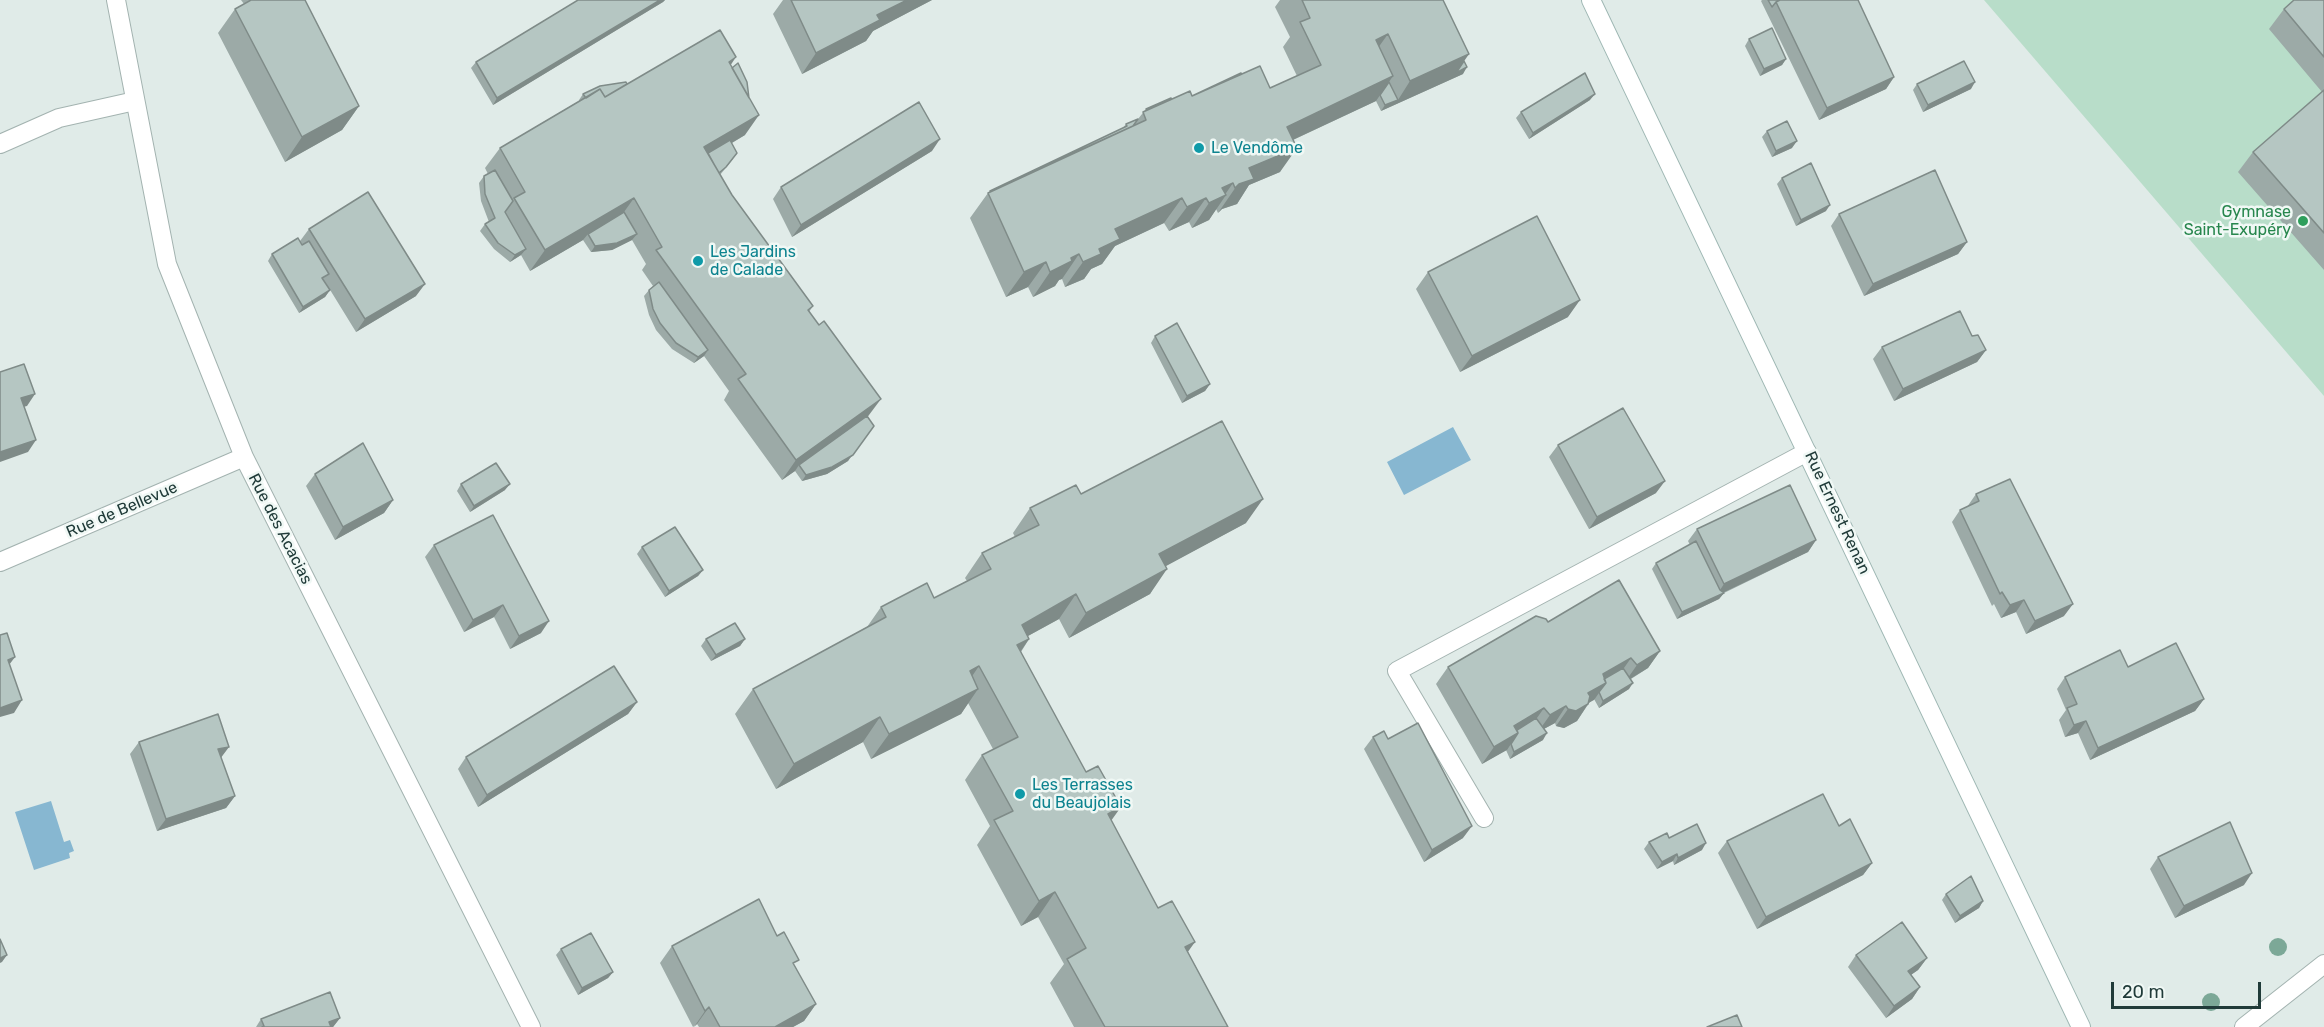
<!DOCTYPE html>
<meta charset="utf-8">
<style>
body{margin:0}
#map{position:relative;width:2324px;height:1027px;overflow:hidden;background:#e0ebe8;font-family:Rubik,sans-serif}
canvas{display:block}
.scale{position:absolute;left:2111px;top:982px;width:150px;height:27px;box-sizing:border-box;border:3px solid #203b39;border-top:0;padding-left:8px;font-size:18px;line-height:21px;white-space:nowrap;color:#203b39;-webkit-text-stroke:4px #f0f8f5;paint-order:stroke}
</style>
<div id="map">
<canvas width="2324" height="1027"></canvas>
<div class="scale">20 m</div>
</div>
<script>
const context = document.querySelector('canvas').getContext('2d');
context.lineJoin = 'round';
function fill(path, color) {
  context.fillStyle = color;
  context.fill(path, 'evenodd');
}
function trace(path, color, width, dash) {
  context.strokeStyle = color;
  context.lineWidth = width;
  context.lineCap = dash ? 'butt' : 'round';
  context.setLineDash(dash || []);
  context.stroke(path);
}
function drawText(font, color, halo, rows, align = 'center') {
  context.font = font + ' Rubik,sans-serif';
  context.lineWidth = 5;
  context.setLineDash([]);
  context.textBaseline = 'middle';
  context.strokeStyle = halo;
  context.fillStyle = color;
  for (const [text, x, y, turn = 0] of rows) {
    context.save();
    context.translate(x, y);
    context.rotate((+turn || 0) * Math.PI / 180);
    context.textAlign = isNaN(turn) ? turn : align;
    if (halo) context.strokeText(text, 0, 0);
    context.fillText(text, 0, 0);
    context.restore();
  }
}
fill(new Path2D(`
 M 1984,0 L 2324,0 L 2324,396 Z`), '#b8ddc9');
fill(new Path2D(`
 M 1453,427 L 1471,460 L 1404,495 L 1387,462 Z
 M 51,801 L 64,842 L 70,840 L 74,851 L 69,853 L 70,858 L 34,870 L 15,812 Z`), '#87b7d1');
const service = new Path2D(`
 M 0,144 L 59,118 L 135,101
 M 1484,818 L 1397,671 L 1807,452`);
const minor = new Path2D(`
 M 116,0 L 167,264 L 244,457 L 531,1027
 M 0,562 L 244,457`);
const tertiary = new Path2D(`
 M 2244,1027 L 2324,964`);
const secondary = new Path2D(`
 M 1591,0 L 2081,1027`);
trace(service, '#a3b3b0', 20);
trace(minor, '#a3b3b0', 20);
trace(tertiary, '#a3b3b0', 20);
trace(secondary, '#9eb7b3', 20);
trace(service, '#fff', 18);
trace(minor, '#fff', 18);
trace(tertiary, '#fff', 18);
trace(secondary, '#fff', 18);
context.fillStyle = '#7ca897';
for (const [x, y] of [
 [2278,947],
 [2211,1002]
]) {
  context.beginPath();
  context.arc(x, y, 9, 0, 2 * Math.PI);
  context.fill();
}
fill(new Path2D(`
 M 241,0 L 305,0 L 359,106 L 342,130 L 285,162 L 218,33 L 235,9 L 244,4 Z
 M 578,0 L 665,0 L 663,2 L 493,105 L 471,68 L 476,62 Z
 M 783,0 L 932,0 L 873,31 L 866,41 L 802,74 L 773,14 Z
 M 1280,0 L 1443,0 L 1464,61 L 1463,74 L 1381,111 L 1376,101 L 1293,140 L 1280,172 L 1249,185 L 1237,204 L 1222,209 L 1218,213 L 1216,209 L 1209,220 L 1192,228 L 1189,222 L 1169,231 L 1164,223 L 1115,246 L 1102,264 L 1091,269 L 1084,279 L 1065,287 L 1062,279 L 1059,280 L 1055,286 L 1033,297 L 1028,287 L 1006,297 L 970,218 L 988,193 L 1123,128 L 1126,124 L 1138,119 L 1146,109 L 1172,99 L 1192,96 L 1270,88 L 1297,76 L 1283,47 L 1290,37 L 1275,7 Z
 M 1762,0 L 1858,0 L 1894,77 L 1886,89 L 1819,120 L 1761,1 Z
 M 2324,0 L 2324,270 L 2238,172 L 2253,152 L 2322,92 L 2269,29 L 2284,9 Z
 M 1749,39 L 1786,59 L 1782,65 L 1760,76 L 1745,46 Z
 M 730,65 L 745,135 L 732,143 L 733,159 L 720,175 L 732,195 L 813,306 L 809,312 L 868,417 L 848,461 L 827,474 L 802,481 L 795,471 L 782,480 L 724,400 L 729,391 L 704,356 L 694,363 L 672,349 L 656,330 L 649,315 L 644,296 L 649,290 L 653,286 L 642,270 L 646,264 L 632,240 L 612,250 L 591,252 L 583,240 L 530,271 L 521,255 L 510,262 L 494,249 L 480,231 L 485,224 L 489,222 L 481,201 L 479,183 L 484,176 L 488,174 L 485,168 L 500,148 L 579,101 L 579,100 L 583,94 L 627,84 Z
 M 1917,84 L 1971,89 L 1923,112 L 1913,90 Z
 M 1590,100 L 1529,139 L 1516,118 L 1521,112 Z
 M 1767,131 L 1792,148 L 1772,157 L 1762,137 Z
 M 932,151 L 792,237 L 773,199 L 781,187 Z
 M 1782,178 L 1826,211 L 1796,226 L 1777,184 Z
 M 1839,214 L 1967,242 L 1958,254 L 1864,296 L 1831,226 Z
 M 309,229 L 416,296 L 356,332 L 324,280 L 330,290 L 325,297 L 299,313 L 268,261 L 272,254 L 300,241 Z
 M 1428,272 L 1568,317 L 1460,372 L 1416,289 Z
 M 1155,336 L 1210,384 L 1205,391 L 1182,403 L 1151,343 Z
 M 1972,336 L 1986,350 L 1977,362 L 1894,401 L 1873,359 L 1882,347 Z
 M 1558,445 L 1656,493 L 1589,529 L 1549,457 Z
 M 315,474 L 393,500 L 384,513 L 335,540 L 306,486 Z
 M 461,484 L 505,490 L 470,512 L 457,491 Z
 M 1081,494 L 1246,523 L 1165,566 L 1150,594 L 1069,638 L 1059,619 L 1028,636 L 1029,639 L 1021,652 L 1158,908 L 1188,952 L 1228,1027 L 1074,1027 L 1050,983 L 1064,964 L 1038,917 L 1021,926 L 977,845 L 990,826 L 965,780 L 982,755 L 993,749 L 968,703 L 961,714 L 871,759 L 863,742 L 776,789 L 735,714 L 753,689 L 867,627 L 881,607 L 934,598 L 967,581 L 965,578 L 982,553 L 1015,537 L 1013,533 L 1030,508 Z
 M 1976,494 L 2064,616 L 2026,634 L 2016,612 L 2001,618 L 1994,604 L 1992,606 L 1952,522 L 1960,510 L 1967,507 Z
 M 1697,529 L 1816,540 L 1808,552 L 1724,593 L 1719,599 L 1677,619 L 1652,569 L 1656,563 L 1690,545 L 1688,541 Z
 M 434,545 L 541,633 L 510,649 L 494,617 L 464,632 L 425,557 Z
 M 642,547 L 703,570 L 698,576 L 665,597 L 637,554 Z
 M 1548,622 L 1660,651 L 1648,668 L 1631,679 L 1629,689 L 1599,708 L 1594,699 L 1589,703 L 1577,721 L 1564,728 L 1556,726 L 1555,723 L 1544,729 L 1543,740 L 1510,759 L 1506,750 L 1482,764 L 1436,684 L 1448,667 Z
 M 706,639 L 745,639 L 740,646 L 711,661 L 701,646 Z
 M 2128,667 L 2204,699 L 2195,711 L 2090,760 L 2078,733 L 2065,737 L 2059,720 L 2066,710 L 2057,689 L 2065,677 Z
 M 637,702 L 628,714 L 478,807 L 458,769 L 466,757 Z
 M 1373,737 L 1463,838 L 1424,862 L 1364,749 Z
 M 139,742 L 221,758 L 235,796 L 226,808 L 157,831 L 130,754 Z
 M 1839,826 L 1872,863 L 1863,875 L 1757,929 L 1718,853 L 1727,841 Z
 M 1669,838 L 1702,850 L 1674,865 L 1673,861 L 1657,869 L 1644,849 L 1649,842 Z
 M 2158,857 L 2244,885 L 2175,918 L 2150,869 Z
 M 1946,894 L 1983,901 L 1979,908 L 1955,923 L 1942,900 Z
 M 777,936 L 816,1004 L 804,1021 L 793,1027 L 699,1027 L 697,1024 L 693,1027 L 660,963 L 672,946 Z
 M 561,949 L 613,972 L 608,978 L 578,995 L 556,955 Z
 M 1856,955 L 1927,958 L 1918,970 L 1911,975 L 1920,987 L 1912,999 L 1886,1018 L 1848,967 Z
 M 340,1018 L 333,1027 L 256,1027 L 261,1019 Z`), '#9caaa7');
fill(new Path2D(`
 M 660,0 L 665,0 L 663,2 L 493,105 L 497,98 Z
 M 907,0 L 932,0 L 873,31 L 866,41 L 802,74 L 816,53 L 877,15 Z
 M 1388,34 L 1370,59 L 1376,40 Z
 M 1469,54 L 1456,73 L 1467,67 L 1463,74 L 1381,111 L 1385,105 L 1398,100 L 1410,81 Z
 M 736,57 L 722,78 L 729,62 Z
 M 1786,59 L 1782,65 L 1760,76 L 1764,69 Z
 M 1393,76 L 1376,101 L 1269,151 L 1287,127 Z
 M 1894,77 L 1886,89 L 1819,120 L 1827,108 Z
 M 1975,82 L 1971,89 L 1923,112 L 1928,105 Z
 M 1595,94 L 1590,100 L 1529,139 L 1533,133 Z
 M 359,106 L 342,130 L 285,162 L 302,137 Z
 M 759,115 L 745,135 L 696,164 L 704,147 Z
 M 940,139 L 932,151 L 792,237 L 801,225 Z
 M 1797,141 L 1792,148 L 1772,157 L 1776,151 Z
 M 1297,148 L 1280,172 L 1249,185 L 1237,204 L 1222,209 L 1218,213 L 1249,168 Z
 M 1233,183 L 1224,196 L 1226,195 L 1209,220 L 1192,228 L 1209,203 L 1222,188 Z
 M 634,198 L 619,219 L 588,234 L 583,240 L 530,271 L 545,250 Z
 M 1182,198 L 1164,223 L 1115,246 L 1102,264 L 1091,269 L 1084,279 L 1065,287 L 1083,262 L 1099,249 L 1115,229 Z
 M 1206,198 L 1189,222 L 1169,231 L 1187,207 Z
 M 1830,205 L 1826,211 L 1796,226 L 1801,220 Z
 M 637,234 L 632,240 L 612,250 L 591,252 L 595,246 Z
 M 1967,242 L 1958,254 L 1864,296 L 1873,284 Z
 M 526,249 L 521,255 L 510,262 L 515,255 Z
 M 1079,254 L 1062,279 L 1059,280 L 1055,286 L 1033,297 L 1050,272 L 1071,258 Z
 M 1046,262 L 1028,287 L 1006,297 L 1024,272 Z
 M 425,284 L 416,296 L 356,332 L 365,319 Z
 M 330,290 L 325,297 L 299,313 L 303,307 Z
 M 1580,300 L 1568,317 L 1460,372 L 1472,356 Z
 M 708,350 L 704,356 L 694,363 L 698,357 Z
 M 1986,350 L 1977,362 L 1894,401 L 1903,389 Z
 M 1210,384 L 1205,391 L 1182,403 L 1187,396 Z
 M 35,394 L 27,406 L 12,410 L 21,398 Z
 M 881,399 L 866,419 L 799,465 L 795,471 L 782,480 L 796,460 Z
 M 874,426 L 848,461 L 827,474 L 802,481 L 806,475 Z
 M 36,440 L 28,452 L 0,462 L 0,452 Z
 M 1665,481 L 1656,493 L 1589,529 L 1597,517 Z
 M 510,484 L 505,490 L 470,512 L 474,506 Z
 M 1263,499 L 1246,523 L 1142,579 L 1159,554 Z
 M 393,500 L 384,513 L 335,540 L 343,527 Z
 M 1816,540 L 1808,552 L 1716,596 L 1724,584 Z
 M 1167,569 L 1150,594 L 1069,638 L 1086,613 Z
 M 703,570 L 698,576 L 665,597 L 669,591 Z
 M 1724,593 L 1719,599 L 1677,619 L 1682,612 Z
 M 1076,594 L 1059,619 L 1004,649 L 1022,625 Z
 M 2024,600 L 2016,612 L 2001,618 L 2010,605 Z
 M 2073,604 L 2064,616 L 2026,634 L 2035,621 Z
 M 503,605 L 494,617 L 464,632 L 473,620 Z
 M 549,621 L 541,633 L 510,649 L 519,636 Z
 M 745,639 L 740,646 L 711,661 L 716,655 Z
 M 1029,639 L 1012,664 L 1017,645 Z
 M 1660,651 L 1648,668 L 1625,682 L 1637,665 Z
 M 15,657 L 6,669 L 8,660 Z
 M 1631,658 L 1619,675 L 1597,688 L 1603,674 Z
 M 979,666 L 962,691 L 970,671 Z
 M 1606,683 L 1594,700 L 1577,709 L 1588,693 Z
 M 1633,683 L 1629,689 L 1599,708 L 1603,701 Z
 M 978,689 L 961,714 L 871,759 L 889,734 Z
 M 2204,699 L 2195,711 L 2090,760 L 2098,748 Z
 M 22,700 L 14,713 L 0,717 L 0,708 Z
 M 637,702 L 628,714 L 478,807 L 487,795 Z
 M 1588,704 L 1577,721 L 1564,728 L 1556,726 L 1568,709 Z
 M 1566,706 L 1555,723 L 1538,732 L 1550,715 Z
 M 1544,708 L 1532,725 L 1518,733 L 1507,750 L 1482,764 L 1494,747 L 1514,726 Z
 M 880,717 L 863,742 L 776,789 L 794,764 Z
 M 2086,721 L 2078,733 L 2065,737 L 2074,725 Z
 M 1547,733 L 1543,740 L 1510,759 L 1514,752 Z
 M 229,747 L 220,759 L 218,749 Z
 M 235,796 L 226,808 L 157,831 L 166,819 Z
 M 1121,807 L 1103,832 L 1108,814 Z
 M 1472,826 L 1463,838 L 1424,862 L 1432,850 Z
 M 1706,843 L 1702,850 L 1674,865 L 1678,858 Z
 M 1677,854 L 1673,861 L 1657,869 L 1662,862 Z
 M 1872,863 L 1863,875 L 1757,929 L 1766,917 Z
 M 2252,873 L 2244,885 L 2175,918 L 2184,906 Z
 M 1055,892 L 1038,917 L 1021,926 L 1039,901 Z
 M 1983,901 L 1979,908 L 1955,923 L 1960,916 Z
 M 1195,942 L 1177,967 L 1185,947 Z
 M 7,955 L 2,962 L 0,963 L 0,958 Z
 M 1927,958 L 1918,970 L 1899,983 L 1908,971 Z
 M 613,972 L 608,978 L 578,995 L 582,988 Z
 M 1920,987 L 1912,999 L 1886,1018 L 1894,1006 Z
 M 816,1004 L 804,1021 L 793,1027 L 775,1027 Z
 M 709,1007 L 697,1024 L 694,1027 L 705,1011 Z
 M 340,1018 L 333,1027 L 326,1027 L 329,1022 Z`), '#7f8b88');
const building = new Path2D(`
 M 251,0 L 305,0 L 359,106 L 302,137 L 235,9 Z
 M 578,0 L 660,0 L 497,98 L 476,62 Z
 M 791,0 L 907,0 L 877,15 L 880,20 L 816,53 Z
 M 1302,0 L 1443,0 L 1469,54 L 1410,81 L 1388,34 L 1376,40 L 1393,76 L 1287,127 L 1297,148 L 1249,168 L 1254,179 L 1239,184 L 1235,188 L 1233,183 L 1222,188 L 1226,195 L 1209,203 L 1206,198 L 1187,207 L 1182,198 L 1115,229 L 1120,239 L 1099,249 L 1101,254 L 1083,262 L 1079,254 L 1071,258 L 1072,261 L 1050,272 L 1046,262 L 1024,272 L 988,193 L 1146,120 L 1143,112 L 1190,91 L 1192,96 L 1260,66 L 1270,88 L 1321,65 L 1300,22 L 1310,18 Z
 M 1768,0 L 1780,0 L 1776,2 L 1772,7 Z
 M 1780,0 L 1858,0 L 1894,77 L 1827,108 L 1776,2 Z
 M 2294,0 L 2324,0 L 2324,57 L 2284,9 Z
 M 1772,28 L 1786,59 L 1764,69 L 1749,39 Z
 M 720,30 L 736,57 L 729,62 L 759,115 L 704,147 L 732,195 L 813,306 L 808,310 L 819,325 L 824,321 L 881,399 L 796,460 L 738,379 L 746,374 L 656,250 L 662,247 L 634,198 L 545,250 L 514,198 L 525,192 L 500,148 L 600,89 L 605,97 Z
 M 1464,61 L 1467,67 L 1456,73 Z
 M 1964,61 L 1975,82 L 1928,105 L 1917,84 Z
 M 738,63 L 747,82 L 749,98 L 732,68 Z
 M 1241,73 L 1242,74 L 1192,96 Z
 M 1585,73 L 1595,94 L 1533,133 L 1521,112 Z
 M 626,82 L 627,84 L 605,97 L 600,89 L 586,98 L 583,94 L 600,86 Z
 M 1389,82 L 1398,100 L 1385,105 L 1380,95 Z
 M 2324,90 L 2324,233 L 2253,152 Z
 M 1171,98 L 1172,99 L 1147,110 L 1146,109 Z
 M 919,102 L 940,139 L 801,225 L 781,187 Z
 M 1138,119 L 1133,126 L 990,191 L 1127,126 L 1126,124 Z
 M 1787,121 L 1797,141 L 1776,151 L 1767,131 Z
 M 730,140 L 737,153 L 726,167 L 719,173 L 708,153 Z
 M 1811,163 L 1830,205 L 1801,220 L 1782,178 Z
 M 495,170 L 513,201 L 505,212 L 526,249 L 515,255 L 498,243 L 485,224 L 495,218 L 485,194 L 484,176 Z
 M 1935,170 L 1967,242 L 1873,284 L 1839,214 Z
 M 368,192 L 425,284 L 365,319 L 309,229 Z
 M 624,212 L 637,234 L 617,243 L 595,246 L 588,234 Z
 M 1537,216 L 1580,300 L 1472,356 L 1428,272 Z
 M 298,238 L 302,245 L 309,241 L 329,274 L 322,278 L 330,290 L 303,307 L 272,254 Z
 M 659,282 L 708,350 L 698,357 L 676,343 L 660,323 L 653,309 L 649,290 Z
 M 1960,311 L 1972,336 L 1978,335 L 1986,350 L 1903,389 L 1882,347 Z
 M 1177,323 L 1210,384 L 1187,396 L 1155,336 Z
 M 24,364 L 35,394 L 21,398 L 36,440 L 0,452 L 0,372 Z
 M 1623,408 L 1665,481 L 1597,517 L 1558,445 Z
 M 867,416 L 874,426 L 853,455 L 832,467 L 806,475 L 799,465 Z
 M 1222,421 L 1263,499 L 1159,554 L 1167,569 L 1086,613 L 1076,594 L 1022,625 L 1029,639 L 1017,645 L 1086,772 L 1098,766 L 1121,807 L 1108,814 L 1158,908 L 1172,901 L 1195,942 L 1185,947 L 1228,1027 L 1105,1027 L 1067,959 L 1086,948 L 1055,892 L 1039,901 L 994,820 L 1013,811 L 982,755 L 1018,737 L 979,666 L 970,671 L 978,689 L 889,734 L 880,717 L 794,764 L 753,689 L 886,617 L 881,607 L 927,583 L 934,598 L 991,569 L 982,553 L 1039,525 L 1030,508 L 1076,485 L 1081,494 Z
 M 363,443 L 393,500 L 343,527 L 315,474 Z
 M 496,463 L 510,484 L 474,506 L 461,484 Z
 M 2010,479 L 2073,604 L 2035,621 L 2024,600 L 2010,605 L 2002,592 L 2000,594 L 1960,510 L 1979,501 L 1976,494 Z
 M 1790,485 L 1816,540 L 1724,584 L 1697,529 Z
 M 493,515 L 549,621 L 519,636 L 503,605 L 473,620 L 434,545 Z
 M 675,527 L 703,570 L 669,591 L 642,547 Z
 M 1696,541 L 1720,590 L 1724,593 L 1682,612 L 1656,563 Z
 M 1619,580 L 1660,651 L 1637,665 L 1631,658 L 1603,674 L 1606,683 L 1588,693 L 1590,696 L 1588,704 L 1576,711 L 1568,709 L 1566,706 L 1550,715 L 1544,708 L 1514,726 L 1518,733 L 1494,747 L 1448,667 L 1536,616 L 1546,619 L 1548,622 Z
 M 735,623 L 745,639 L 716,655 L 706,639 Z
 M 7,633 L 15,657 L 8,660 L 22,700 L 0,708 L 0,635 Z
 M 2176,643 L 2204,699 L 2098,748 L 2086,721 L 2074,725 L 2067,708 L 2077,704 L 2065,677 L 2120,650 L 2128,667 Z
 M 614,666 L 637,702 L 487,795 L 466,757 Z
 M 1623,668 L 1633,683 L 1603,701 L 1599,692 L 1606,683 L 1604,679 Z
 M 218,714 L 229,747 L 218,749 L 235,796 L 166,819 L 139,742 Z
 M 1536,718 L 1547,733 L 1514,752 L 1511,744 L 1518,733 L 1517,730 Z
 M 1418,723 L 1472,826 L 1432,850 L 1373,737 L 1384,731 L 1388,739 Z
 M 1823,794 L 1839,826 L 1850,819 L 1872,863 L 1766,917 L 1727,841 Z
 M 2230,822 L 2252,873 L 2184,906 L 2158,857 Z
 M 1697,824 L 1706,843 L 1678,858 L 1677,854 L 1662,862 L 1649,842 L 1667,833 L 1669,838 Z
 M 1971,876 L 1983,901 L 1960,916 L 1946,894 Z
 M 759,899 L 777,936 L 784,932 L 799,960 L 793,963 L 816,1004 L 775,1027 L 720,1027 L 709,1007 L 705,1011 L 672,946 Z
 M 1902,922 L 1927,958 L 1908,971 L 1920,987 L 1894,1006 L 1856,955 Z
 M 591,933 L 613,972 L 582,988 L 561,949 Z
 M 0,939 L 7,955 L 0,958 Z
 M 330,992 L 340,1018 L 329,1022 L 331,1027 L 262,1027 L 264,1026 L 261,1019 Z
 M 1737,1015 L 1742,1027 L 1707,1027 Z`);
fill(building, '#b5c6c2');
trace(building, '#7f8b88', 1.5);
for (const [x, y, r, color] of [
 [1199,148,6,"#0f9aa8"],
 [2303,221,6,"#2e9e5b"],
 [698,261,6,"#0f9aa8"],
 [1020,794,6,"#0f9aa8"]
]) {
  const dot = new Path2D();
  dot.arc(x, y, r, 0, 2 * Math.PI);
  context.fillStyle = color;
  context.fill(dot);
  trace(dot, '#f0f8f5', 2);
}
drawText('16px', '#0d838f', '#f0f8f5', [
 ["Le Vendôme",1211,148],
 ["Les Jardins",710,252],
 ["de Calade",710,270],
 ["Les Terrasses",1032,785],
 ["du Beaujolais",1032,803]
], 'left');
drawText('16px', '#27864d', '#f0f8f5', [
 ["Gymnase",2291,212],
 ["Saint-Exupéry",2291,230]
], 'right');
drawText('16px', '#203b39', '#f0f8f5', [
 ["Rue de Bellevue",122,510,-23],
 ["Rue Ernest Renan",1837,513,65],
 ["Rue des Acacias",280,529,63]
]);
</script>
